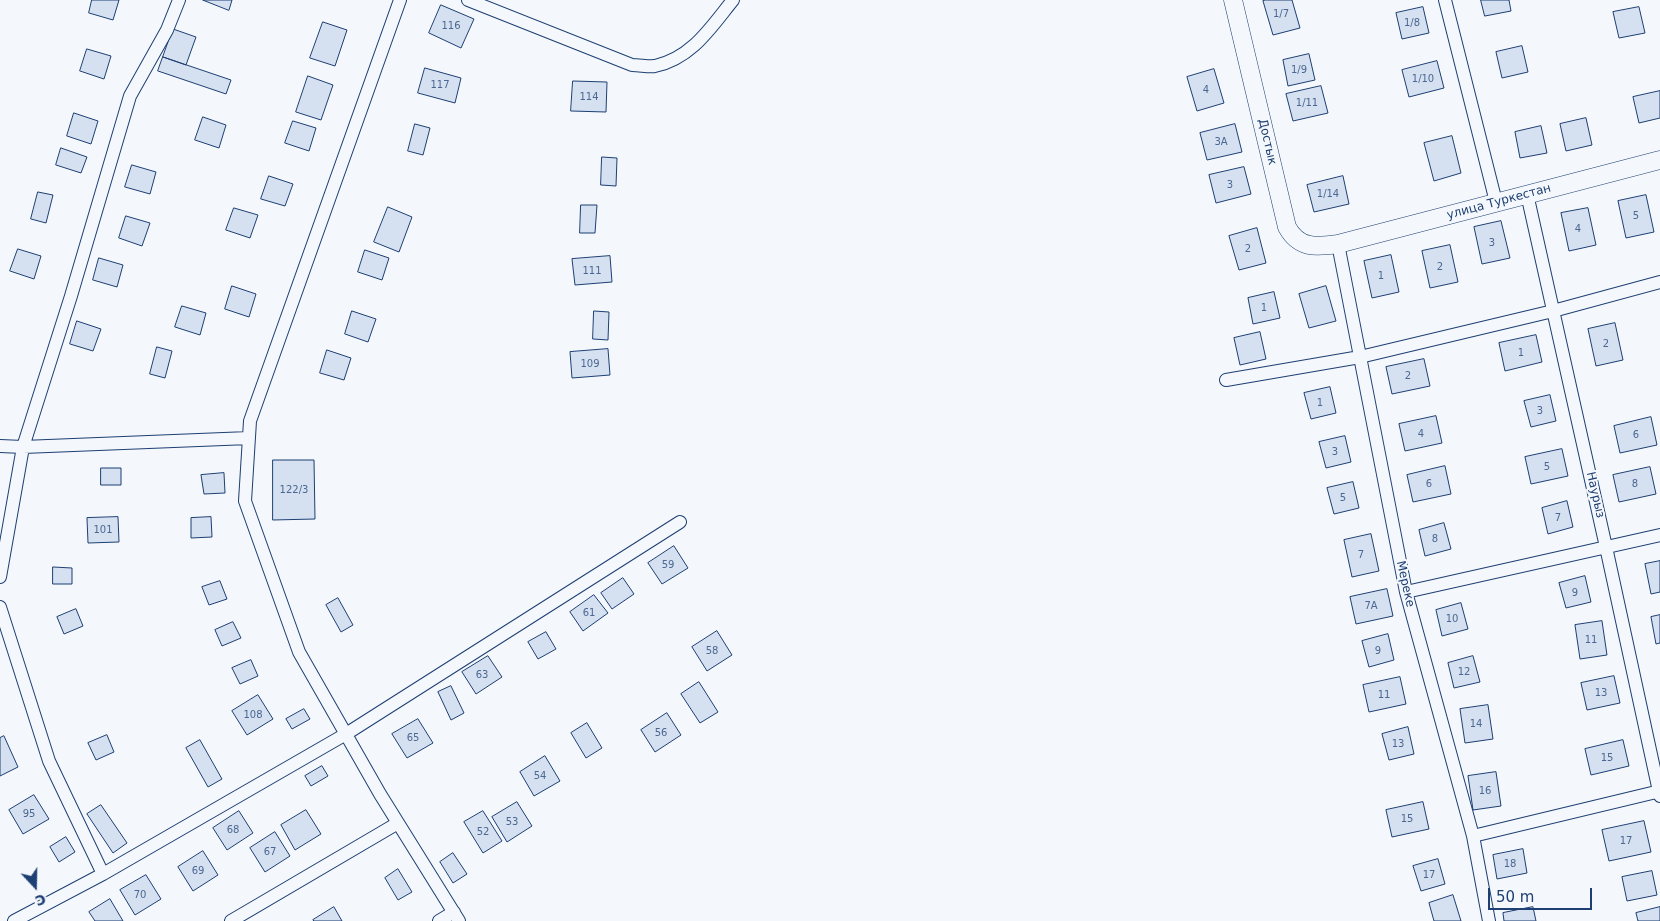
<!DOCTYPE html>
<meta charset="utf-8">
<style>
body{margin:0}
#map{position:relative;width:1660px;height:921px;overflow:hidden;background:#f4f7fb;font-family:"DejaVu Sans",sans-serif}
canvas{display:block}
.north{position:absolute;left:10px;top:861px;width:50px;height:50px;-webkit-text-stroke:4px #f4f7fb;paint-order:stroke;rotate:159deg;font-size:14px;font-weight:700;line-height:20px;text-align:center;color:#1d3f73}
.north::after{content:'';display:block;margin:auto;width:18px;height:22px;background:#1d3f73;clip-path:polygon(50% 0,100% 100%,50% 72%,0 100%)}
.scale{position:absolute;left:1488px;top:888px;width:104px;height:22px;box-sizing:border-box;border:2px solid #1d3f73;border-top:0;padding-left:6px;font-size:15px;line-height:18px;white-space:nowrap;color:#1d3f73;-webkit-text-stroke:4px #f4f7fb;paint-order:stroke}
</style>
<div id="map">
<canvas width="1660" height="921"></canvas>
<div class="north">С</div>
<div class="scale">50 m</div>
</div>
<script>
const context = document.querySelector('canvas').getContext('2d');
context.lineJoin = 'round';
function fill(path, color) {
  context.fillStyle = color;
  context.fill(path, 'evenodd');
}
function trace(path, color, width, dash) {
  context.strokeStyle = color;
  context.lineWidth = width;
  context.lineCap = dash ? 'butt' : 'round';
  context.setLineDash(dash || []);
  context.stroke(path);
}
function drawText(font, color, halo, rows, align = 'center') {
  context.font = font + ' "DejaVu Sans",sans-serif';
  context.lineWidth = 4;
  context.setLineDash([]);
  context.textBaseline = 'middle';
  context.strokeStyle = halo;
  context.fillStyle = color;
  for (const [text, x, y, turn = 0] of rows) {
    context.save();
    context.translate(x, y);
    context.rotate((+turn || 0) * Math.PI / 180);
    context.textAlign = isNaN(turn) ? turn : align;
    if (halo) context.strokeText(text, 0, 0);
    context.fillText(text, 0, 0);
    context.restore();
  }
}
const building = new Path2D(`
 M 92,0 L 119,0 L 113,20 L 89,13 Z
 M 203,0 L 232,0 L 229,10 Z
 M 1266,0 L 1292,0 L 1300,28 L 1273,35 L 1263,1 Z
 M 1481,0 L 1509,0 L 1511,11 L 1485,16 Z
 M 441,5 L 474,19 L 461,48 L 429,33 Z
 M 1423,7 L 1429,33 L 1402,39 L 1396,13 Z
 M 1639,7 L 1645,33 L 1619,38 L 1613,12 Z
 M 323,22 L 347,30 L 335,66 L 310,58 Z
 M 173,29 L 196,37 L 186,65 L 163,57 Z
 M 1522,46 L 1528,72 L 1502,78 L 1496,52 Z
 M 87,49 L 111,56 L 104,79 L 80,71 Z
 M 1309,54 L 1315,80 L 1288,86 L 1283,60 Z
 M 163,57 L 231,80 L 226,94 L 158,71 Z
 M 1437,61 L 1444,88 L 1409,97 L 1402,70 Z
 M 425,68 L 461,78 L 455,103 L 418,93 Z
 M 1214,69 L 1224,103 L 1197,111 L 1187,77 Z
 M 308,76 L 333,85 L 321,120 L 296,112 Z
 M 573,81 L 607,82 L 606,112 L 571,111 Z
 M 1321,86 L 1328,113 L 1293,121 L 1286,94 Z
 M 1660,91 L 1660,118 L 1639,123 L 1633,97 Z
 M 74,113 L 98,121 L 91,144 L 67,136 Z
 M 203,117 L 226,125 L 219,148 L 195,140 Z
 M 1586,118 L 1592,145 L 1566,151 L 1560,124 Z
 M 293,121 L 316,128 L 309,151 L 285,143 Z
 M 415,124 L 430,128 L 423,155 L 408,151 Z
 M 1235,124 L 1242,152 L 1207,160 L 1200,133 Z
 M 1541,126 L 1547,153 L 1520,158 L 1515,132 Z
 M 1452,136 L 1461,173 L 1434,181 L 1424,143 Z
 M 61,148 L 87,157 L 81,173 L 56,165 Z
 M 602,157 L 617,158 L 616,186 L 601,185 Z
 M 132,165 L 156,172 L 150,194 L 125,187 Z
 M 1244,167 L 1251,194 L 1216,203 L 1209,175 Z
 M 269,176 L 293,184 L 285,206 L 261,199 Z
 M 1343,176 L 1349,204 L 1314,212 L 1307,185 Z
 M 38,192 L 53,195 L 46,223 L 31,219 Z
 M 1646,195 L 1654,232 L 1626,238 L 1618,201 Z
 M 581,205 L 597,205 L 595,233 L 580,233 Z
 M 388,207 L 412,217 L 399,252 L 374,242 Z
 M 234,208 L 258,215 L 250,238 L 226,230 Z
 M 1588,208 L 1596,245 L 1569,251 L 1561,213 Z
 M 126,216 L 150,223 L 142,246 L 119,238 Z
 M 1501,221 L 1510,258 L 1482,264 L 1474,227 Z
 M 1257,228 L 1266,263 L 1239,270 L 1229,236 Z
 M 1450,245 L 1458,282 L 1430,288 L 1422,251 Z
 M 18,249 L 41,256 L 34,279 L 10,271 Z
 M 365,250 L 389,258 L 382,280 L 358,272 Z
 M 1391,255 L 1399,292 L 1372,298 L 1364,261 Z
 M 610,256 L 612,282 L 575,285 L 572,259 Z
 M 99,258 L 123,265 L 117,287 L 93,280 Z
 M 232,286 L 256,294 L 249,317 L 225,309 Z
 M 1326,286 L 1336,321 L 1309,328 L 1299,294 Z
 M 1274,292 L 1280,318 L 1253,324 L 1248,298 Z
 M 182,306 L 206,313 L 200,335 L 175,327 Z
 M 352,311 L 376,319 L 368,342 L 345,334 Z
 M 594,311 L 609,312 L 608,340 L 593,339 Z
 M 77,321 L 101,329 L 93,351 L 70,344 Z
 M 1615,323 L 1623,360 L 1596,366 L 1588,329 Z
 M 1260,332 L 1266,359 L 1240,365 L 1234,338 Z
 M 1536,335 L 1542,362 L 1505,371 L 1499,343 Z
 M 157,347 L 172,351 L 165,378 L 150,374 Z
 M 608,349 L 610,375 L 572,378 L 570,352 Z
 M 327,350 L 351,358 L 344,380 L 320,373 Z
 M 1424,359 L 1430,386 L 1392,394 L 1386,367 Z
 M 1330,387 L 1336,413 L 1311,419 L 1304,393 Z
 M 1550,395 L 1556,421 L 1531,427 L 1524,401 Z
 M 1436,416 L 1442,443 L 1405,451 L 1399,424 Z
 M 1651,417 L 1657,445 L 1620,453 L 1614,426 Z
 M 1345,436 L 1351,462 L 1326,468 L 1319,442 Z
 M 1562,449 L 1568,476 L 1531,484 L 1525,457 Z
 M 273,460 L 314,460 L 315,519 L 273,520 Z
 M 1445,466 L 1451,494 L 1413,502 L 1407,475 Z
 M 1650,467 L 1656,494 L 1619,502 L 1613,475 Z
 M 101,468 L 121,468 L 121,485 L 101,485 Z
 M 224,473 L 225,493 L 204,494 L 201,475 Z
 M 1353,482 L 1359,508 L 1334,514 L 1327,488 Z
 M 1567,501 L 1573,527 L 1548,534 L 1542,508 Z
 M 118,517 L 119,542 L 88,543 L 87,518 Z
 M 211,517 L 212,537 L 191,538 L 191,518 Z
 M 1444,523 L 1451,549 L 1425,556 L 1419,530 Z
 M 1371,534 L 1379,571 L 1352,577 L 1344,540 Z
 M 674,546 L 688,568 L 662,584 L 648,563 Z
 M 1660,561 L 1660,592 L 1651,594 L 1645,564 Z
 M 53,567 L 72,568 L 72,584 L 53,584 Z
 M 1585,576 L 1591,602 L 1566,608 L 1559,583 Z
 M 623,578 L 634,594 L 612,609 L 601,593 Z
 M 220,581 L 227,599 L 209,605 L 202,587 Z
 M 1387,589 L 1393,616 L 1356,624 L 1350,597 Z
 M 594,595 L 608,613 L 583,631 L 570,612 Z
 M 338,598 L 353,625 L 341,632 L 326,605 Z
 M 1461,603 L 1468,629 L 1442,636 L 1436,610 Z
 M 76,609 L 83,626 L 64,634 L 57,617 Z
 M 1660,615 L 1660,643 L 1656,644 L 1651,617 Z
 M 1602,621 L 1607,655 L 1580,659 L 1575,625 Z
 M 233,622 L 241,638 L 222,646 L 215,630 Z
 M 717,631 L 732,655 L 707,671 L 692,647 Z
 M 546,632 L 556,649 L 538,659 L 528,642 Z
 M 1388,634 L 1394,660 L 1369,667 L 1362,641 Z
 M 488,656 L 502,677 L 476,694 L 462,672 Z
 M 1473,656 L 1480,682 L 1454,688 L 1448,663 Z
 M 251,660 L 258,676 L 240,684 L 232,668 Z
 M 1614,676 L 1620,703 L 1587,710 L 1581,683 Z
 M 1400,677 L 1406,704 L 1369,712 L 1363,685 Z
 M 699,682 L 718,712 L 700,723 L 681,694 Z
 M 451,686 L 464,713 L 451,720 L 438,692 Z
 M 258,695 L 273,719 L 247,735 L 232,711 Z
 M 1488,705 L 1493,739 L 1465,743 L 1460,709 Z
 M 304,709 L 310,719 L 292,729 L 286,719 Z
 M 667,713 L 681,735 L 655,752 L 641,730 Z
 M 418,719 L 433,743 L 407,758 L 392,734 Z
 M 587,723 L 602,748 L 586,758 L 571,733 Z
 M 1408,727 L 1414,754 L 1389,760 L 1382,734 Z
 M 107,735 L 114,752 L 96,760 L 88,743 Z
 M 4,736 L 18,767 L 0,776 L 0,738 Z
 M 200,740 L 222,779 L 208,787 L 186,748 Z
 M 1623,740 L 1629,766 L 1591,775 L 1585,749 Z
 M 545,756 L 560,781 L 534,796 L 520,772 Z
 M 322,766 L 328,776 L 311,786 L 305,776 Z
 M 1496,772 L 1501,806 L 1473,810 L 1468,776 Z
 M 34,795 L 49,819 L 23,834 L 9,810 Z
 M 517,802 L 532,826 L 507,842 L 492,817 Z
 M 1423,802 L 1429,829 L 1392,837 L 1386,810 Z
 M 101,805 L 127,843 L 113,853 L 87,814 Z
 M 306,810 L 321,834 L 295,850 L 281,825 Z
 M 239,811 L 253,833 L 227,850 L 213,828 Z
 M 483,811 L 502,841 L 483,853 L 464,822 Z
 M 1644,821 L 1651,852 L 1609,861 L 1602,830 Z
 M 275,832 L 290,856 L 265,872 L 250,848 Z
 M 66,837 L 75,852 L 59,862 L 50,847 Z
 M 1523,849 L 1527,873 L 1497,879 L 1493,855 Z
 M 203,851 L 218,875 L 193,891 L 178,867 Z
 M 453,853 L 467,874 L 453,883 L 440,862 Z
 M 1438,859 L 1445,884 L 1421,891 L 1413,866 Z
 M 398,869 L 412,892 L 398,900 L 385,878 Z
 M 1652,871 L 1657,895 L 1627,901 L 1622,877 Z
 M 146,875 L 161,899 L 135,915 L 120,890 Z
 M 1453,895 L 1461,921 L 1434,921 L 1429,903 Z
 M 110,899 L 123,921 L 95,921 L 89,912 Z
 M 334,907 L 342,921 L 314,921 L 313,920 Z
 M 1533,907 L 1536,921 L 1504,921 L 1503,913 Z
 M 1660,907 L 1660,921 L 1638,921 L 1636,913 Z`);
fill(building, '#d5e0f0');
trace(building, '#1d3f73', 1);
const street = new Path2D(`
 M 400,0 L 250,421 L 245,501 L 299,652 L 380,794 L 459,921
 M 468,0 L 632,65 C 640,65 649,67 655,66 C 692,58 711,27 733,0
 M 1445,0 L 1496,202
 M 1527,194 L 1606,547 L 1660,796
 M 1338,244 L 1406,592 L 1473,836 L 1489,921
 M 1226,380 L 1360,357 L 1553,311 L 1660,282
 M 0,446 L 23,447 L 71,296 L 130,96 L 167,30 L 179,0
 M 0,577 L 23,447 L 249,438
 M 1406,592 L 1660,535
 M 0,607 L 49,761 L 103,874
 M 1473,836 L 1660,791
 M 14,921 L 103,874 L 346,734 L 680,522
 M 231,921 L 398,823
 M 439,921 L 454,912`);
const secondary = new Path2D(`
 M 1233,0 L 1287,227 C 1299,249 1316,247 1338,244 L 1660,160`);
trace(street, '#1d3f73', 14);
trace(secondary, '#1d3f73', 19);
trace(street, '#f4f7fb', 12);
trace(secondary, '#f4f7fb', 18);
drawText('10px', '#4b6792', null, [
 ["1/7",1281,14],
 ["1/8",1412,23],
 ["116",451,26],
 ["1/9",1299,70],
 ["1/10",1423,79],
 ["117",440,85],
 ["4",1206,90],
 ["114",589,97],
 ["1/11",1307,103],
 ["3А",1221,142],
 ["3",1230,185],
 ["1/14",1328,194],
 ["5",1636,216],
 ["4",1578,229],
 ["3",1492,243],
 ["2",1248,249],
 ["2",1440,267],
 ["111",592,271],
 ["1",1381,276],
 ["1",1264,308],
 ["2",1606,344],
 ["1",1521,353],
 ["109",590,364],
 ["2",1408,376],
 ["1",1320,403],
 ["3",1540,411],
 ["4",1421,434],
 ["6",1636,435],
 ["3",1335,452],
 ["5",1547,467],
 ["6",1429,484],
 ["8",1635,484],
 ["122/3",294,490],
 ["5",1343,498],
 ["7",1558,518],
 ["101",103,530],
 ["8",1435,539],
 ["7",1361,555],
 ["59",668,565],
 ["9",1575,593],
 ["7А",1371,606],
 ["61",589,613],
 ["10",1452,619],
 ["11",1591,640],
 ["58",712,651],
 ["9",1378,651],
 ["12",1464,672],
 ["63",482,675],
 ["13",1601,693],
 ["11",1384,695],
 ["108",253,715],
 ["14",1476,724],
 ["56",661,733],
 ["65",413,738],
 ["13",1398,744],
 ["15",1607,758],
 ["54",540,776],
 ["16",1485,791],
 ["95",29,814],
 ["15",1407,819],
 ["53",512,822],
 ["68",233,830],
 ["52",483,832],
 ["17",1626,841],
 ["67",270,852],
 ["18",1510,864],
 ["69",198,871],
 ["17",1429,875],
 ["70",140,895]
]);
drawText('12px', '#1d3f73', '#f4f7fb', [
 ["Достык",1267,142,77],
 ["улица Туркестан",1499,202,-15],
 ["Наурыз",1595,495,77],
 ["Мереке",1405,584,77]
]);
</script>
